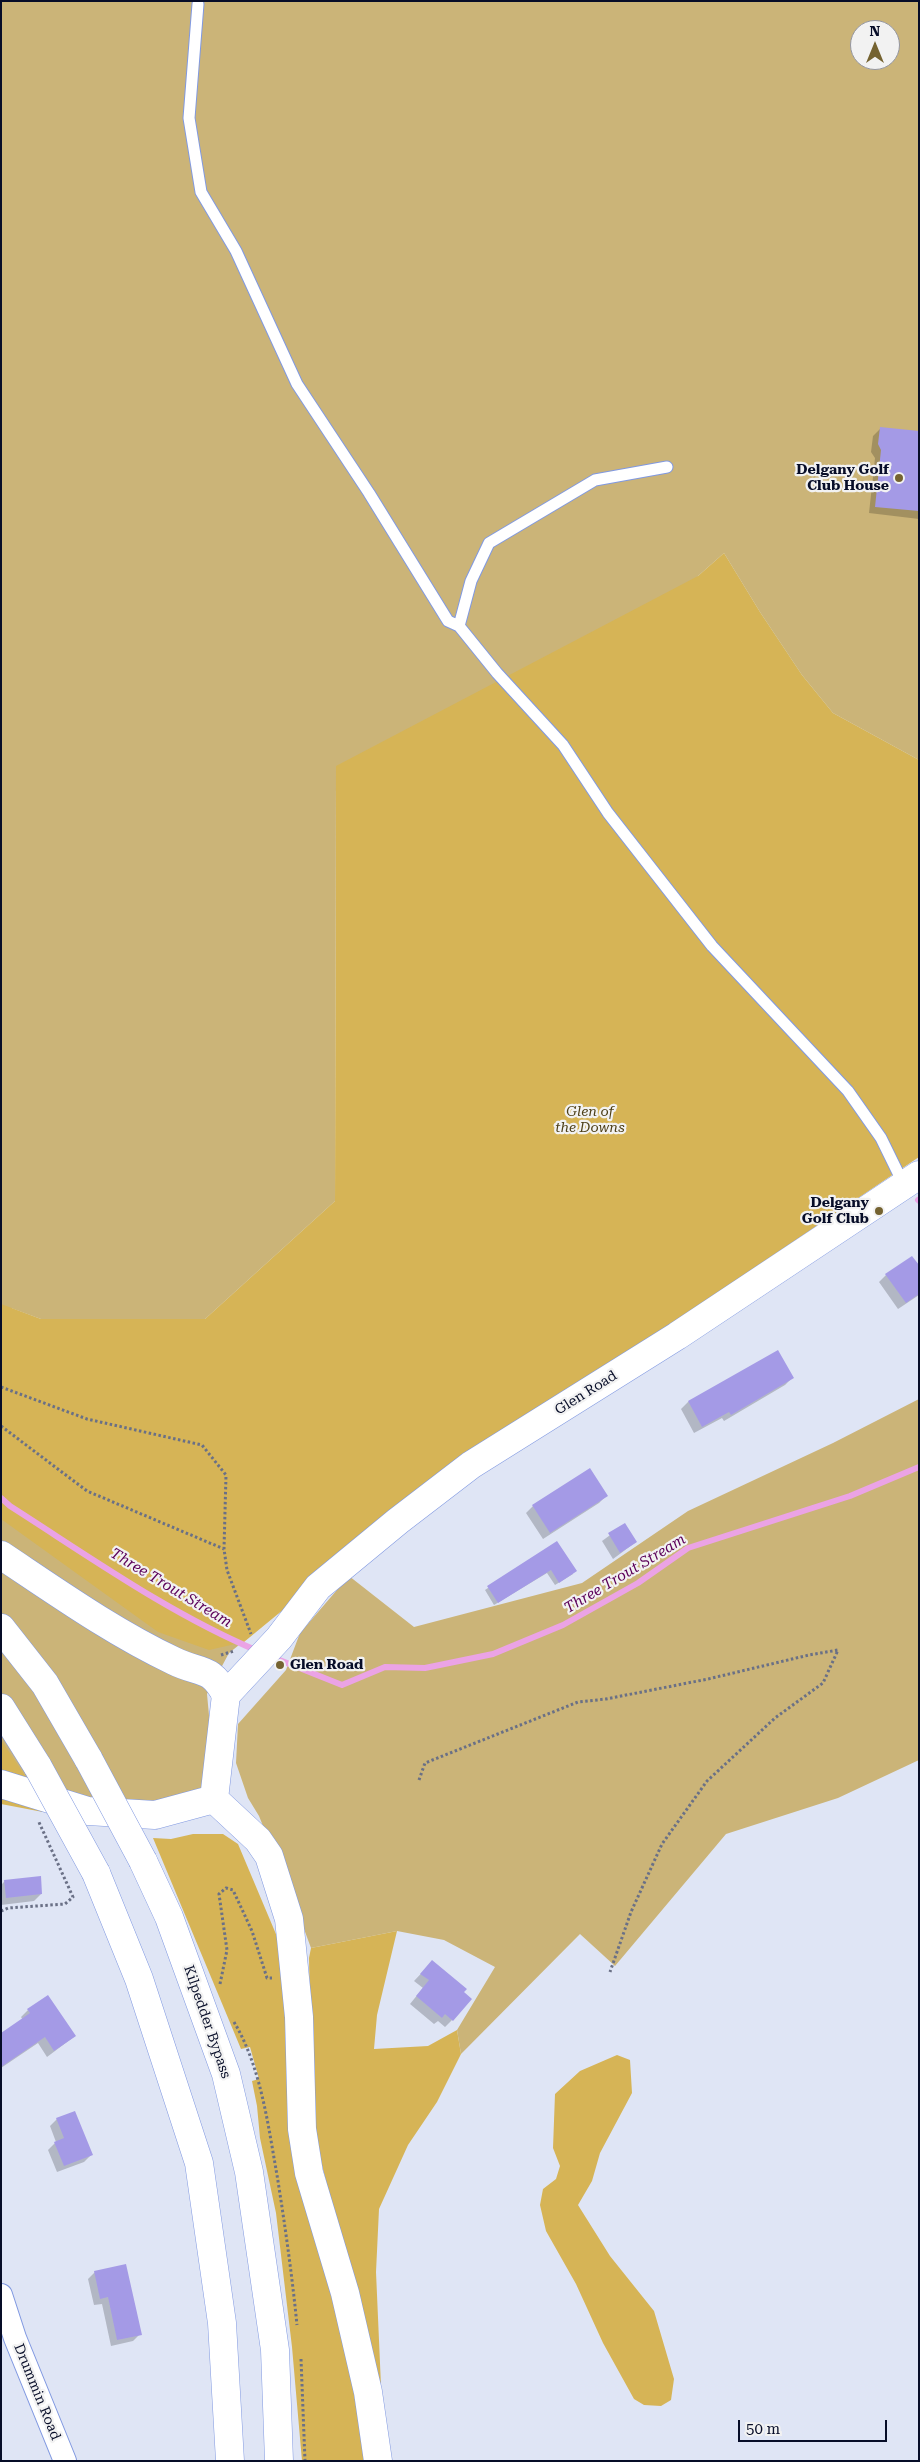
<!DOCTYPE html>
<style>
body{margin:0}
#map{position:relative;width:920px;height:2462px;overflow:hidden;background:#dfe5f5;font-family:"Roboto Serif",serif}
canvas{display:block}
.frame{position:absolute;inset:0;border:2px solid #070d28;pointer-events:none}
.north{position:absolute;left:850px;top:20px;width:50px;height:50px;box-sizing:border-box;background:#f2f2f2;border:1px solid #9496a1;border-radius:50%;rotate:0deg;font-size:14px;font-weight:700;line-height:20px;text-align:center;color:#070d28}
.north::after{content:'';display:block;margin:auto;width:18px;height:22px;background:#756331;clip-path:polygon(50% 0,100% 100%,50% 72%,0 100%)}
.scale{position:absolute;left:738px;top:2420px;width:149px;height:22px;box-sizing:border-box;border:2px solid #070d28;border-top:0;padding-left:6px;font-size:15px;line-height:18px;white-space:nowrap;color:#070d28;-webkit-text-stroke:4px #f2f2f2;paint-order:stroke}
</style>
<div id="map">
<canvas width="920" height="2462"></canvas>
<div class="frame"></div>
<div class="north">N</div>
<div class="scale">50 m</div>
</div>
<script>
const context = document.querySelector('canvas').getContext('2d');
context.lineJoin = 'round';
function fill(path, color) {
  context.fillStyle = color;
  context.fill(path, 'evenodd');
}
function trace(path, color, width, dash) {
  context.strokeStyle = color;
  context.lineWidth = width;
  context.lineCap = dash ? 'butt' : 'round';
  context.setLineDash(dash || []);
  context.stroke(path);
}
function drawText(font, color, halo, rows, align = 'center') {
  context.font = font + ' "Roboto Serif",serif';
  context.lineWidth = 4.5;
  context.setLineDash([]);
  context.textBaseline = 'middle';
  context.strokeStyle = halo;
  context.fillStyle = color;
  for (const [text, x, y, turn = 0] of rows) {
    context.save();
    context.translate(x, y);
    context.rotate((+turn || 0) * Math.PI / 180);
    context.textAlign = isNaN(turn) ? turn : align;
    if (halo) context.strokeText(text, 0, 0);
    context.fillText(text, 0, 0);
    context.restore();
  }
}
fill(new Path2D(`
 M 1,1 L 919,1 L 919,760 L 833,713 L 802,675 L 760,612 L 724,553 L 698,576 L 449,1455 L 249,1637 L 229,1653 L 207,1694 L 211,1737 L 205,1786 L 155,1809 L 1,1787 ZM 860,30 L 890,30 L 890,60 L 860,60 ZM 336,779 L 388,1354 L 52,1347 L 11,1308 L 41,1319 L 205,1319 L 335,1201 Z
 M 919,1399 L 919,1760 L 838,1798 L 726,1834 L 615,1966 L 580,1934 L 461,2054 L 457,2030 L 495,1967 L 444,1940 L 397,1931 L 311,1948 L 297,1910 L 259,1816 L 248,1798 L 236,1763 L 238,1724 L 286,1670 L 300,1633 L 349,1576 L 414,1627 L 582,1583 L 688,1511 L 833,1443 Z`), '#cbb478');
fill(new Path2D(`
 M 724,553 L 760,612 L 802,675 L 833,713 L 919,760 L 919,1157 L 674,1322 L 499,1432 L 244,1642 L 209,1650 L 158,1632 L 1,1519 L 1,1304 L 41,1319 L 205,1319 L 335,1201 L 336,766 L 698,576 Z
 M 1,1740 L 24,1774 L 43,1812 L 1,1804 Z
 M 193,1834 L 223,1834 L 238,1844 L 281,1946 L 365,2461 L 302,2461 L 292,2347 L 276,2213 L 260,2138 L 257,2106 L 252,2081 L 259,2079 L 250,2047 L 241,2049 L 153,1838 L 171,1839 Z
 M 397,1931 L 377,2015 L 374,2049 L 428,2046 L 457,2030 L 461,2054 L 437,2102 L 408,2145 L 379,2209 L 376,2272 L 381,2386 L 368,2346 L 312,2126 L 309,1958 L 311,1948 Z
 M 617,2055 L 630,2060 L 632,2093 L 600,2153 L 592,2181 L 578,2205 L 610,2256 L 654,2311 L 674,2379 L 671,2400 L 661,2406 L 644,2405 L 634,2399 L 603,2343 L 576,2284 L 546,2231 L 540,2205 L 543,2189 L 556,2179 L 560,2166 L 553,2148 L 555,2094 L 580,2071 Z`), '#d6b456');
fill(new Path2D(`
 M 880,429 L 919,433 L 919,519 L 869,513 L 875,458 L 871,452 L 873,436 Z
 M 919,1267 L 919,1295 L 898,1309 L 879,1282 L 886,1275 Z
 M 777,1352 L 792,1378 L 785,1385 L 724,1421 L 722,1418 L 694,1433 L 681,1409 L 688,1402 Z
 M 606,1496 L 599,1503 L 543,1539 L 526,1513 L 533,1506 Z
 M 624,1525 L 636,1542 L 613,1559 L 602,1541 Z
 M 557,1542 L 573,1574 L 555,1585 L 547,1573 L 494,1605 L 485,1590 Z
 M 5,1881 L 41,1894 L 34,1901 L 1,1905 L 1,1885 Z
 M 432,1962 L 452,2020 L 445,2027 L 438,2021 L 434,2024 L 410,2004 L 423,1988 L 414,1981 Z
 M 28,2010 L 75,2036 L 47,2057 L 38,2043 L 1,2068 L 1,2035 L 23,2020 L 21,2017 Z
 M 57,2119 L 91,2155 L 84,2162 L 57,2172 L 48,2150 L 56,2142 L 50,2126 Z
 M 95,2272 L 140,2334 L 133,2341 L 111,2346 L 102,2304 L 94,2305 L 88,2279 Z`), '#0003');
trace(new Path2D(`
 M 918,1200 L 919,1201
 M 1,1498 L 10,1506 C 90,1557 170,1614 258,1651
 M 272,1657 L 342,1685 L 385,1667 L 425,1668 L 493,1654 L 563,1625 L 638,1583 L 688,1548 L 850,1496 L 919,1467`), '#eba3e5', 6);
fill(new Path2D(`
 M 880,427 L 919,431 L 919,511 L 875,507 L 881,450 L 878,444 Z
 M 912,1256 L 919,1265 L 919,1294 L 906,1303 L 885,1274 Z
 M 778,1350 L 794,1378 L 731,1415 L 729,1412 L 702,1427 L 688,1401 Z
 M 590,1468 L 608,1496 L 550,1533 L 532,1505 Z
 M 625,1523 L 637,1542 L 620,1553 L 608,1533 Z
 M 557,1541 L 577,1571 L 559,1583 L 551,1570 L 498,1603 L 487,1586 Z
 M 41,1876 L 42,1894 L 6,1898 L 4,1880 Z
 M 432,1960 L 467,1989 L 464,1992 L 472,1999 L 453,2021 L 445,2014 L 442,2018 L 416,1996 L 429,1980 L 420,1974 Z
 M 48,1995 L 76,2036 L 54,2051 L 45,2037 L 1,2067 L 1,2033 L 30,2013 L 27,2009 Z
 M 75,2111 L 93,2155 L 64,2166 L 54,2142 L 64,2138 L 56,2118 Z
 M 126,2264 L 142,2335 L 117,2340 L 108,2297 L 100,2299 L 94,2271 Z`), '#a49ae6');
const service = new Path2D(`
 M 198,4 L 189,118 L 201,192 L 236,251 L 297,384 L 369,493 L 448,621 L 459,626
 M 667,467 L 595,480 L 489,543 L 471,581 L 459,626 L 497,673 L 563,745 L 608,813 L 712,946 L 848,1091 L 881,1138 L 904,1185`);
const minor = new Path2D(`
 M 1,2295 L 15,2338 L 65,2461`);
const secondary = new Path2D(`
 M 1,1784 L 88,1811 L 155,1815 L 214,1799
 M 214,1799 L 226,1695 L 279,1638 L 318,1587 L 398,1521 L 471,1465 L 677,1336 L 919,1175
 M 214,1799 L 258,1840 L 269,1856 L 289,1919 L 299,2017 L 302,2129 L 309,2173 L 345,2293 L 368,2392 L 378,2461`);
const trunk = new Path2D(`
 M 1,1555 C 58,1593 113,1632 174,1661 C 200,1674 210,1665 226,1695
 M 1,1628 L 45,1684 L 89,1760
 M 1,1708 L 38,1767
 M 143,1861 L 169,1917 L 226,2074 L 249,2172 L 275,2350 L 279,2461
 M 96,1873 L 139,1979 L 199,2163 L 222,2323 L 230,2461`);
trace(service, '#8199e1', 13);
trace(minor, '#8199e1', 24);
trace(secondary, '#8199e1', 29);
trace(trunk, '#8199e1', 29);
trace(new Path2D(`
 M 1,1387 L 87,1419 L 202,1445 L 226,1475 L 224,1549 L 227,1570 L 251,1634
 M 1,1426 L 87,1491 L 224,1549
 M 221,1655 L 234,1651
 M 419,1780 L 425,1763 L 578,1702 L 606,1699 L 708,1679 L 809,1655 L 838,1650 L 823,1683 L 775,1718 L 707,1781 L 662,1844 L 631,1912 L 610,1972
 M 1,1911 L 8,1908 L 65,1904 L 73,1897 L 38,1820
 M 220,1984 L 227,1950 L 219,1894 L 226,1888 L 233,1890 L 252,1931 L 267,1978 L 272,1978
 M 234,2022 C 261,2067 268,2125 277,2175 C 285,2225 292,2275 297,2325
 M 301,2359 L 305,2461`), '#6a7086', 3, [2.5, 2.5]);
trace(service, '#fff', 11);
trace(minor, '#fff', 22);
trace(secondary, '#fff', 28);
trace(trunk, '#fff', 28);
const trunkBridge = new Path2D(`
 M 89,1760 L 143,1861
 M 38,1767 L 96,1873`);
trace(trunkBridge, '#8199e1', 29, []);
trace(trunkBridge, '#fff', 28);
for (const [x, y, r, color] of [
 [899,478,5,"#756331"],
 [879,1211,5,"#756331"],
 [280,1665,5,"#756331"]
]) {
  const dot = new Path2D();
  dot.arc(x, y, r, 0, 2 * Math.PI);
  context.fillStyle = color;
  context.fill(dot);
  trace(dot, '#f2f2f2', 2);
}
drawText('bold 14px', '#070d28', '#f2f2f2', [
 ["Delgany Golf",889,470],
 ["Club House",889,486],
 ["Delgany",869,1203],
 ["Golf Club",869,1219],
 ["Glen Road",290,1665,"left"]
], 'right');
drawText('italic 14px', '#4d3f17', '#f2f2f2', [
 ["Glen of",590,1112],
 ["the Downs",590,1128]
]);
drawText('14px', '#070d28', '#f2f2f2', [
 ["Glen Road",586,1393,-32],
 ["Kilpedder Bypass",207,2022,71],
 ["Drummin Road",37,2392,68]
]);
drawText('italic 15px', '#5b0159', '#f2f2f2', [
 ["Three Trout Stream",625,1574,-31],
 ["Three Trout Stream",171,1588,31]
]);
</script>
